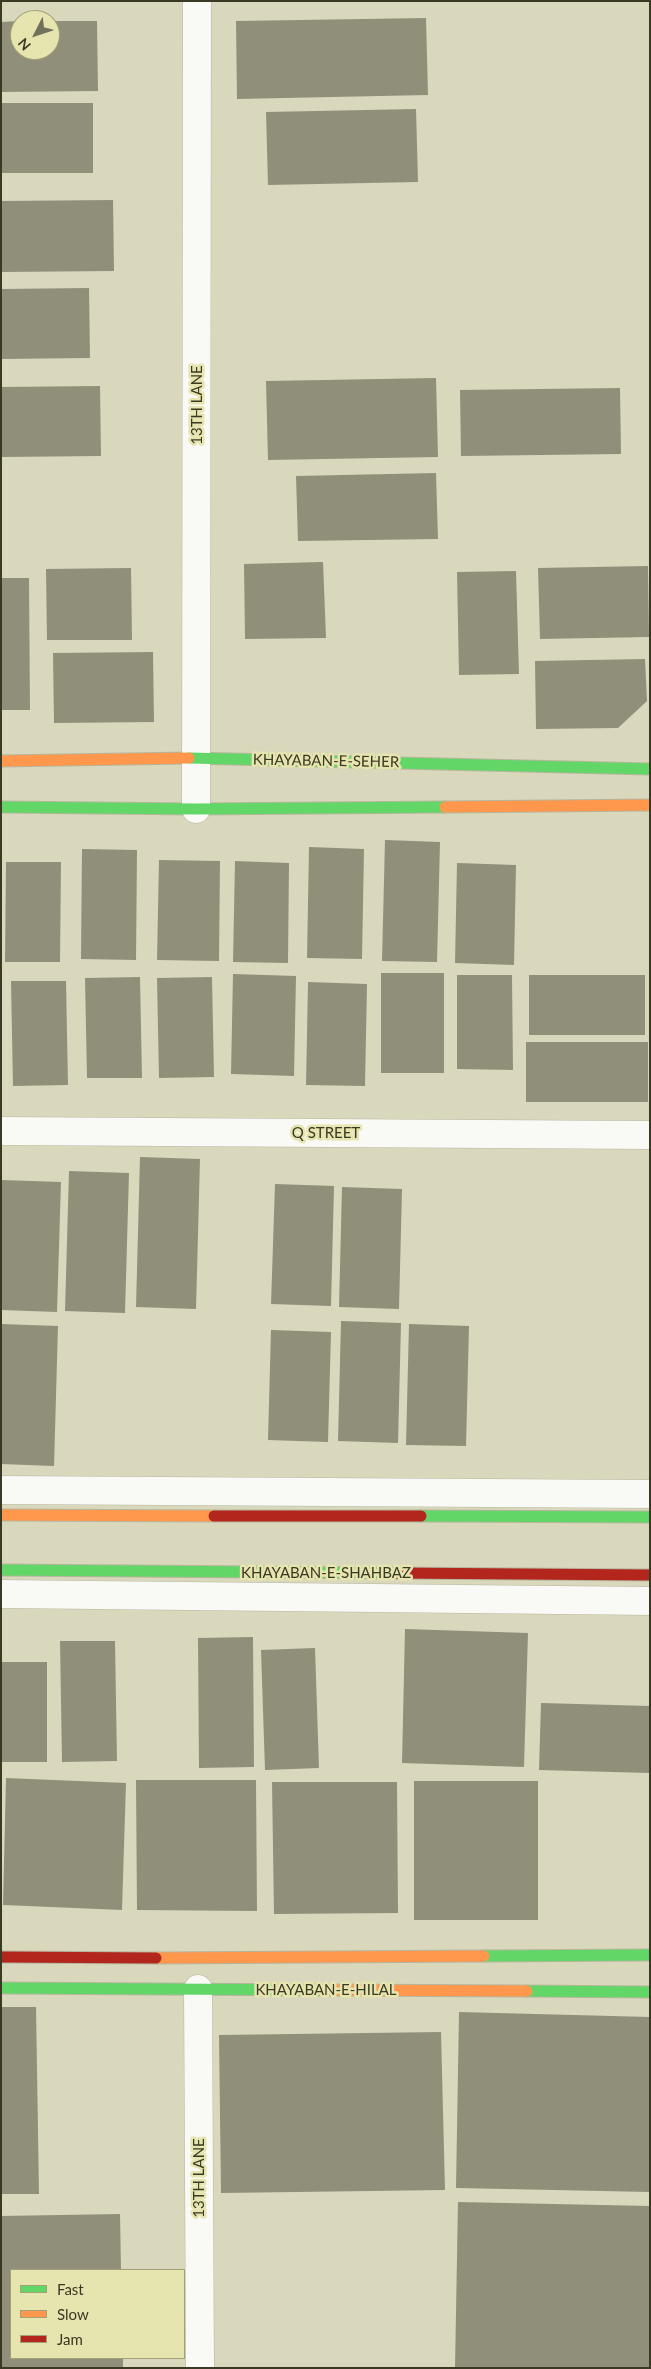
<!DOCTYPE html>
<style>
body{margin:0}
#map{position:relative;width:651px;height:2369px;overflow:hidden;background:#d9d8bc;font-family:Lato,sans-serif}
canvas{display:block}
.frame{position:absolute;inset:0;border:2px solid #3a3924;pointer-events:none}
.legend{position:absolute;left:10px;top:2269px;width:175px;height:90px;box-sizing:border-box;background:#e6e4af;border:1px solid #a1a077;margin:0;padding:6px 9px;list-style:none;font-size:15px;color:#3a3924}
.legend li{display:flex;align-items:center;gap:10px;height:25px}
.legend b{width:25px;border:1px solid #a1a077}
.north{position:absolute;left:10px;top:10px;width:50px;height:50px;box-sizing:border-box;background:#e6e4af;border:1px solid #a1a077;border-radius:50%;rotate:229deg;font-size:14px;font-weight:700;line-height:20px;text-align:center;color:#3a3924}
.north::after{content:'';display:block;margin:auto;width:18px;height:22px;background:#727159;clip-path:polygon(50% 0,100% 100%,50% 72%,0 100%)}
</style>
<div id="map">
<canvas width="651" height="2369"></canvas>
<div class="frame"></div>
<ul class="legend">
<li><b style="height:6px;background:#63d668"></b>Fast</li>
<li><b style="height:6px;background:#ff974d"></b>Slow</li>
<li><b style="height:6px;background:#b3261e"></b>Jam</li>
</ul>
<div class="north">N</div>
</div>
<script>
const context = document.querySelector('canvas').getContext('2d');
context.lineJoin = 'round';
function fill(path, color) {
  context.fillStyle = color;
  context.fill(path, 'evenodd');
}
function trace(path, color, width, dash) {
  context.strokeStyle = color;
  context.lineWidth = width;
  context.lineCap = dash ? 'butt' : 'round';
  context.setLineDash(dash || []);
  context.stroke(path);
}
function drawText(font, color, halo, rows, align = 'center') {
  context.font = font + ' Lato,sans-serif';
  context.lineWidth = 5;
  context.setLineDash([]);
  context.textBaseline = 'middle';
  context.strokeStyle = halo;
  context.fillStyle = color;
  for (const [text, x, y, turn = 0] of rows) {
    context.save();
    context.translate(x, y);
    context.rotate((+turn || 0) * Math.PI / 180);
    context.textAlign = isNaN(turn) ? turn : align;
    if (halo) context.strokeText(text, 0, 0);
    context.fillText(text, 0, 0);
    context.restore();
  }
}
fill(new Path2D(`
 M 426,18 L 428,95 L 237,99 L 236,21 Z
 M 20,21 L 20,50 L 50,50 L 50,21 L 97,21 L 98,91 L 1,92 L 1,22 Z
 M 1,103 L 93,103 L 93,173 L 1,173 Z
 M 416,109 L 418,182 L 268,185 L 266,112 Z
 M 113,200 L 114,271 L 1,272 L 1,201 Z
 M 89,288 L 90,358 L 1,359 L 1,289 Z
 M 436,378 L 438,457 L 268,460 L 266,381 Z
 M 100,386 L 101,456 L 1,457 L 1,387 Z
 M 620,388 L 621,454 L 461,456 L 460,390 Z
 M 436,473 L 438,539 L 298,541 L 296,476 Z
 M 323,562 L 326,638 L 245,639 L 244,564 Z
 M 648,566 L 649,637 L 540,639 L 538,568 Z
 M 131,568 L 132,640 L 47,640 L 46,569 Z
 M 516,571 L 519,674 L 459,675 L 457,572 Z
 M 1,578 L 29,578 L 30,710 L 1,710 Z
 M 153,652 L 154,722 L 54,723 L 53,653 Z
 M 645,659 L 647,701 L 618,728 L 536,729 L 535,661 Z
 M 385,840 L 440,842 L 437,962 L 382,961 Z
 M 309,847 L 364,849 L 362,959 L 307,958 Z
 M 82,849 L 137,850 L 136,960 L 81,959 Z
 M 159,860 L 220,861 L 219,961 L 157,960 Z
 M 235,861 L 289,863 L 288,963 L 233,962 Z
 M 6,862 L 61,862 L 60,962 L 5,962 Z
 M 457,863 L 516,865 L 514,965 L 455,963 Z
 M 381,973 L 444,973 L 444,1073 L 381,1073 Z
 M 233,974 L 296,976 L 294,1076 L 231,1074 Z
 M 457,975 L 512,975 L 513,1070 L 457,1069 Z
 M 529,975 L 645,975 L 645,1035 L 529,1035 Z
 M 140,977 L 142,1078 L 87,1078 L 85,978 Z
 M 212,977 L 214,1077 L 159,1078 L 157,978 Z
 M 11,981 L 66,981 L 68,1085 L 13,1086 Z
 M 308,982 L 367,984 L 365,1086 L 306,1085 Z
 M 526,1042 L 648,1042 L 648,1102 L 526,1102 Z
 M 140,1157 L 200,1159 L 196,1309 L 136,1307 Z
 M 69,1171 L 129,1173 L 125,1313 L 65,1311 Z
 M 1,1180 L 61,1182 L 57,1312 L 1,1310 Z
 M 275,1184 L 334,1186 L 331,1306 L 271,1304 Z
 M 342,1187 L 402,1189 L 399,1309 L 339,1307 Z
 M 341,1321 L 401,1323 L 398,1443 L 338,1441 Z
 M 1,1324 L 58,1326 L 54,1466 L 1,1464 Z
 M 409,1324 L 469,1326 L 466,1446 L 406,1445 Z
 M 271,1330 L 331,1332 L 328,1442 L 268,1440 Z
 M 405,1629 L 528,1633 L 524,1767 L 402,1763 Z
 M 253,1637 L 254,1767 L 199,1768 L 198,1638 Z
 M 60,1641 L 115,1641 L 117,1761 L 62,1762 Z
 M 315,1648 L 319,1768 L 265,1770 L 261,1650 Z
 M 1,1662 L 47,1662 L 47,1762 L 1,1762 Z
 M 541,1703 L 650,1706 L 650,1773 L 539,1770 Z
 M 6,1778 L 126,1783 L 122,1910 L 3,1905 Z
 M 136,1780 L 256,1780 L 257,1911 L 137,1910 Z
 M 414,1781 L 538,1781 L 538,1920 L 414,1920 Z
 M 272,1782 L 397,1782 L 398,1913 L 274,1914 Z
 M 1,2007 L 36,2007 L 39,2194 L 1,2194 Z
 M 459,2012 L 650,2017 L 650,2192 L 456,2188 Z
 M 441,2032 L 445,2190 L 221,2193 L 219,2035 Z
 M 458,2202 L 650,2206 L 650,2368 L 455,2368 Z
 M 120,2214 L 121,2270 L 11,2270 L 11,2358 L 123,2358 L 123,2368 L 1,2368 L 1,2216 Z`), '#908f79');
const street = new Path2D(`
 M 196,809 L 197,1
 M 1,1131 L 650,1135
 M 1,1490 L 650,1494
 M 1,1594 L 650,1601
 M 198,1989 L 200,2368`);
const fast = new Path2D(`
 M 189,758 L 650,769
 M 1,807 L 196,809 L 445,807
 M 421,1516 L 650,1517
 M 1,1570 L 394,1573
 M 484,1956 L 650,1955
 M 1,1988 L 325,1990
 M 527,1991 L 650,1992`);
const slow = new Path2D(`
 M 1,761 L 189,758
 M 445,807 L 650,805
 M 1,1515 L 214,1516
 M 156,1958 L 484,1956
 M 325,1990 L 527,1991`);
const jam = new Path2D(`
 M 214,1516 L 421,1516
 M 394,1573 L 650,1575
 M 1,1957 L 156,1958`);
trace(street, '#b6b69f', 29);
trace(fast, '#b6b69f', 13);
trace(slow, '#b6b69f', 13);
trace(jam, '#b6b69f', 13);
trace(street, '#f9f9f5', 28);
trace(fast, '#63d668', 11);
trace(slow, '#ff974d', 11);
trace(jam, '#b3261e', 11);
drawText('15px', '#3a3924', '#e6e4af', [
 ["13TH LANE",197,405,-90],
 ["KHAYABAN-E-SEHER",326,761,1],
 ["Q STREET",326,1133],
 ["KHAYABAN-E-SHAHBAZ",326,1573],
 ["KHAYABAN-E-HILAL",326,1990],
 ["13TH LANE",199,2178,-90]
]);
</script>
